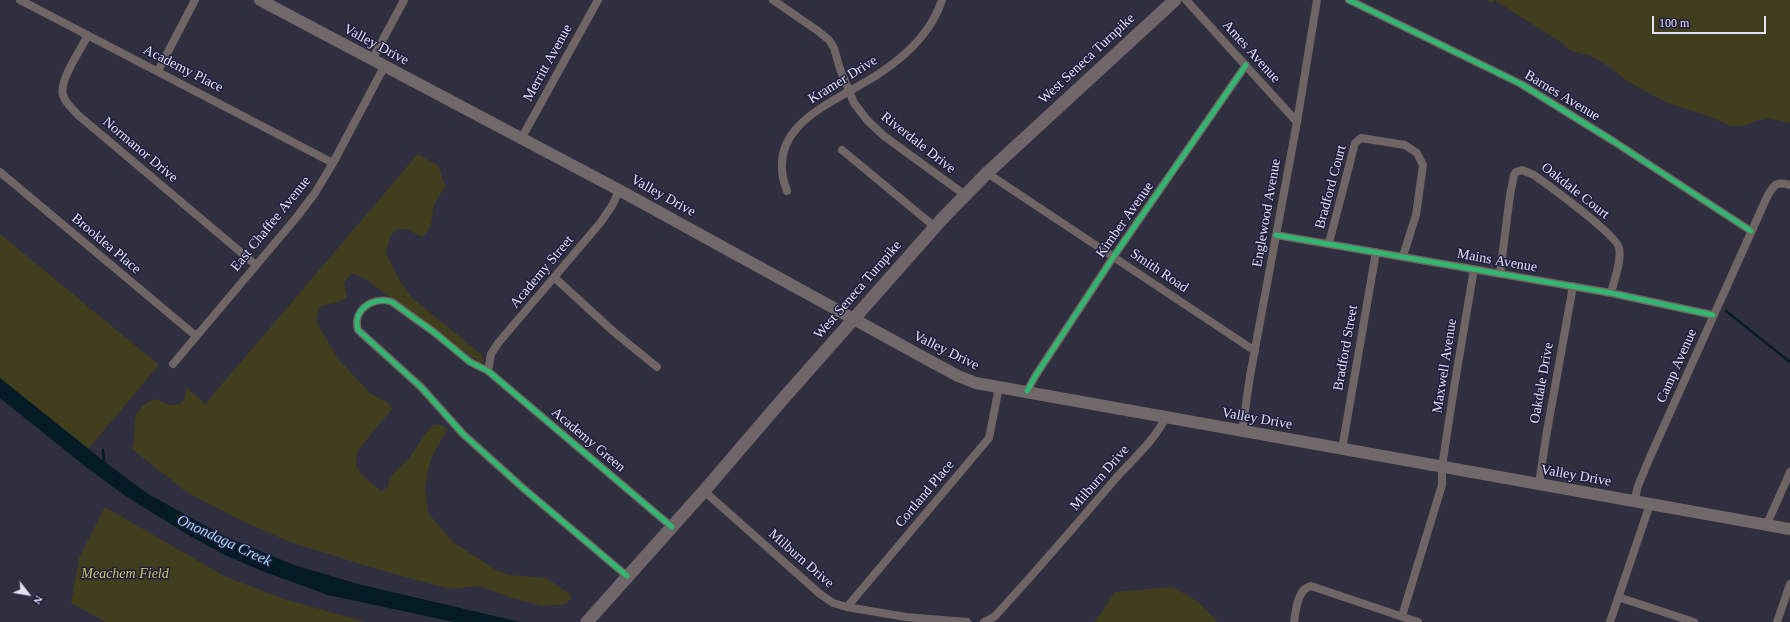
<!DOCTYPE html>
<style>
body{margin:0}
#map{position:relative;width:1790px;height:622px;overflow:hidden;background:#302f40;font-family:Georgia,serif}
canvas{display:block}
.north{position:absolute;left:8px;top:574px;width:40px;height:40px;-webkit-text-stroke:3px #211d3d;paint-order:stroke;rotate:121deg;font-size:11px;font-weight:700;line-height:16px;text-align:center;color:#e1e1f7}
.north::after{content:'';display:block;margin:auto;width:14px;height:18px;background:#e1e1f7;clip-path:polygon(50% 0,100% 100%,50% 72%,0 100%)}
.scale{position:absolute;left:1652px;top:16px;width:114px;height:18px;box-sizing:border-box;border:2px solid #e1e1f7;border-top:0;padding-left:5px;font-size:12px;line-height:14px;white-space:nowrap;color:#e1e1f7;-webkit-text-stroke:3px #211d3d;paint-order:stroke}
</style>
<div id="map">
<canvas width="1790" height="622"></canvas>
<div class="north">N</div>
<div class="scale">100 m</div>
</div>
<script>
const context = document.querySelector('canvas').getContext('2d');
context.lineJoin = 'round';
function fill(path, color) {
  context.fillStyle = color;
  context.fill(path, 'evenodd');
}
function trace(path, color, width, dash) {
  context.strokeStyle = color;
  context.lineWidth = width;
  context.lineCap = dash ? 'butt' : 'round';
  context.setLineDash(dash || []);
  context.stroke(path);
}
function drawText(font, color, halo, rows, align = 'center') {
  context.font = font + ' Georgia,serif';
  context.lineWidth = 3;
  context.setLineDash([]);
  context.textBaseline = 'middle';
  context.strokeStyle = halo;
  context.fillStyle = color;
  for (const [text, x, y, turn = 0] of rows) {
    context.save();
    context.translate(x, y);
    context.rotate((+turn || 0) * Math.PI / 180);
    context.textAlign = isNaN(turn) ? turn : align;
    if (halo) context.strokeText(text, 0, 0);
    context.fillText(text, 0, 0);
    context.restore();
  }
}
fill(new Path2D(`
 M 1486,0 L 1790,0 L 1790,123 L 1766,118 L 1742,126 L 1730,126 L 1709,116 L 1667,103 L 1627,81 L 1610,67 L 1590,56 L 1571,51 L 1561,42 L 1494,0 L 1492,3 Z
 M 418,154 L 439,166 L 445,187 C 442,192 438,196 436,201 C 429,214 438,221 422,237 L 418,235 L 408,229 L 397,229 L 391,235 L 388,243 L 386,254 L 401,283 L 412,298 L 475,349 L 482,355 L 483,362 L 480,363 L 388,295 C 375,288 366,275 351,274 L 344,283 L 347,297 L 338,302 L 321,306 L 318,312 L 317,320 L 319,327 L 339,360 L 371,394 L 389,403 L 392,409 L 358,450 L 356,465 L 362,475 L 381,491 L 388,487 L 390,477 L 410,457 L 425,434 L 434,425 L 442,425 L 447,430 L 433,454 L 428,469 L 425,489 L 428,513 L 453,542 L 496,570 L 509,575 L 546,578 L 571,595 L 571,598 L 566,604 L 544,606 L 514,599 L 480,586 L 450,589 L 373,568 L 290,542 L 240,520 L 188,493 L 132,449 C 139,425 126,410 156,399 L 169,405 L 180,404 L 184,400 L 186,387 L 205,404 Z
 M 0,234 L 159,365 L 88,449 L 0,378 Z
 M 105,507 L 224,576 L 284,599 L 366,622 L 106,622 L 71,603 L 79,558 Z
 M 1173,587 L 1198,602 L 1218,622 L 1095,622 L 1115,592 Z`), '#403e1d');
fill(new Path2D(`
 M 0,378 L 101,459 L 148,494 L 226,537 L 294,565 L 358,584 L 520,622 L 454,622 L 328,595 L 262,571 L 225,555 L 190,536 L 127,497 L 86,467 L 0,398 Z`), '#041a25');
trace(new Path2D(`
 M 1726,311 L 1790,362
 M 103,450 L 104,461`), '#041a25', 2.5);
trace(new Path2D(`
 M 20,0 L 333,163
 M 773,0 L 818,31 L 829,40 L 834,48 L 840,69 L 854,103 L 867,120 L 884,136 L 965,195
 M 1186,0 L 1297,122
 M 1349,0 L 1521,84 L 1613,141 L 1751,231
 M 88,35 C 81,49 59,80 63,95 C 65,103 73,109 78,115 L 256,265
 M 372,60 L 404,0
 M 158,71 L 195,0
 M 521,139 L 598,0
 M 842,150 L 935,227
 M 0,172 L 196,336
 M 987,173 L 1255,351
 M 787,191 C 761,124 837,102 880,73 C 907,55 932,31 942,0
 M 1276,235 L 1611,293 L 1713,315
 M 1329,243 L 1355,143 L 1361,138 L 1405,145 L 1417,153 L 1423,165 L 1416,215 L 1403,256
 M 1500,274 L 1510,195 L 1514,175 L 1516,172 L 1522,170 L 1534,175 C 1548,185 1617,235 1619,248 C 1622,261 1614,280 1611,293
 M 555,278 L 614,332 L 657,367
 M 173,364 L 296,218 L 315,193 L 333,163 L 384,67
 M 488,371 L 491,354 L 499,342 L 601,222 L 613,204 L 619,190
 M 1027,391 L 1036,375 L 1114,256 L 1246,65
 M 1242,431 L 1250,376 L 1297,122 L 1317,0
 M 1342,449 L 1376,252
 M 1539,484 L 1546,437 L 1573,286
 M 704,491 L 820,594 L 833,603 L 847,607 L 906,617 L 967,622
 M 1634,502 L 1638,486 L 1650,457 L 1767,197 C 1774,185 1775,181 1790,185
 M 1767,524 L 1790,472
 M 627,576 L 523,488 L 463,434 L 421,387 L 358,330 C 352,309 374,296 392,302 L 435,333 L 470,362 L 488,371 L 672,527
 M 1618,597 L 1694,622
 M 847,607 L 989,438 L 999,387
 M 1402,616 L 1442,485 L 1442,467 L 1454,388 L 1474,269
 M 984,622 L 994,617 C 1036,572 1076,525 1116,478 C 1134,458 1154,441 1166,417
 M 1294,622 C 1296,611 1297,589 1311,586 L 1418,622
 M 1610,622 L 1650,504
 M 1777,622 L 1790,584`), '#6e6564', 8);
trace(new Path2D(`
 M 260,0 L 619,190 L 932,362 L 958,376 L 976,383 L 1790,529`), '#716869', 12);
trace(new Path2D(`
 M 587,622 L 704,491 L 782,400 L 942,219 L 987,173 L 1175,0`), '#706669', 13);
trace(new Path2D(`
 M 1349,0 L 1521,84 L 1613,141 L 1751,231
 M 1276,235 L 1611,293 L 1713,315
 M 1027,391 L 1036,375 L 1114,256 L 1246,65
 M 627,576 L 523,488 L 463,434 L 421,387 L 358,330 C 352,309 374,296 392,302 L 435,333 L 470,362 L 488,371 L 672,527`), '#33b770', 5);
drawText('14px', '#e1e1f7', '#211d3d', [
 ["Valley Drive",376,45,28],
 ["Ames Avenue",1251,52,48],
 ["West Seneca Turnpike",1087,59,-43],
 ["Merritt Avenue",548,63,-61],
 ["Academy Place",183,69,27],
 ["Kramer Drive",843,80,-32],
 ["Barnes Avenue",1562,96,31],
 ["Riverdale Drive",918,143,38],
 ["Normanor Drive",140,150,40],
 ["Bradford Court",1331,187,-75],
 ["Oakdale Court",1575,191,38],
 ["Valley Drive",663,196,29],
 ["Englewood Avenue",1267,213,-80],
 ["Kimber Avenue",1125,220,-55],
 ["East Chaffee Avenue",271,224,-51],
 ["Brooklea Place",106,244,40],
 ["Mains Avenue",1497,261,10],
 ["Smith Road",1159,271,34],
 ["Academy Street",542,272,-50],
 ["West Seneca Turnpike",858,290,-49],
 ["Bradford Street",1346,348,-80],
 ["Valley Drive",946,351,26],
 ["Maxwell Avenue",1445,366,-81],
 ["Camp Avenue",1677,366,-66],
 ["Oakdale Drive",1542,383,-80],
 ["Valley Drive",1257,419,10],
 ["Academy Green",588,440,40],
 ["Valley Drive",1576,476,10],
 ["Milburn Drive",1100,478,-49],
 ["Cortland Place",925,494,-50],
 ["Milburn Drive",801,559,41]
]);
drawText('italic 14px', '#cac662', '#211d3d', [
 ["Meachem Field",125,574]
]);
drawText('italic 15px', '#a0def9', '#211d3d', [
 ["Onondaga Creek",224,541,25]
]);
</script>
